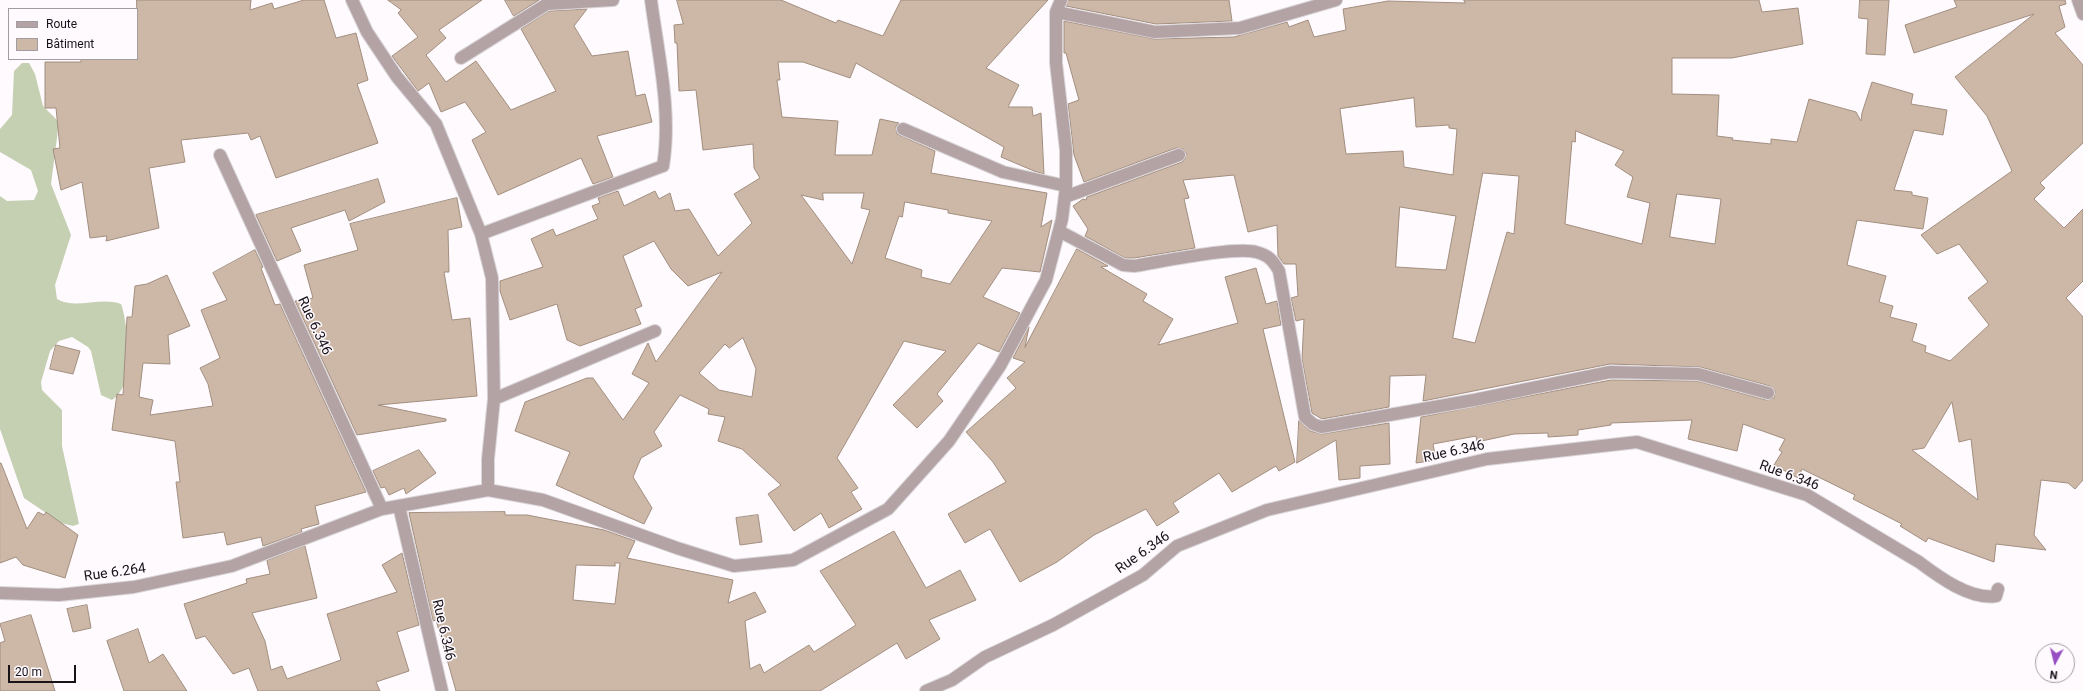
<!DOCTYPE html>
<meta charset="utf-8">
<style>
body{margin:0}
#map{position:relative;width:2083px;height:691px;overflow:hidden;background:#fefafe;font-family:Roboto,sans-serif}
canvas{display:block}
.legend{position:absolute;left:8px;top:8px;width:130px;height:52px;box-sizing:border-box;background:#fefafe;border:1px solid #a29da2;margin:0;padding:5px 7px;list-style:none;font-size:12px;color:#181219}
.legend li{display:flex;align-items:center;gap:8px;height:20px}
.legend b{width:20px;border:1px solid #a29da2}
.north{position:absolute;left:2035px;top:643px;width:40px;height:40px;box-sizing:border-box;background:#fefafe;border:1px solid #a29da2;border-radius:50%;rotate:187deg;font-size:11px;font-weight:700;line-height:16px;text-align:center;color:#181219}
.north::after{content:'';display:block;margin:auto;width:14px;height:18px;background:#974fc3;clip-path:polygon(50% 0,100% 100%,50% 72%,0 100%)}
.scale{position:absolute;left:8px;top:665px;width:68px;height:18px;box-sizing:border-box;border:2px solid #181219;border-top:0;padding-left:5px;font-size:12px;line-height:14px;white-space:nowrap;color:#181219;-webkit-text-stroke:3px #fefafe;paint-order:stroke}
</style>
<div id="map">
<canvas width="2083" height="691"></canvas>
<ul class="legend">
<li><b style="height:5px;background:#b3a3a5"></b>Route</li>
<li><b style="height:11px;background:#cdb8a8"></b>Bâtiment</li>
</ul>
<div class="north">N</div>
<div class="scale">20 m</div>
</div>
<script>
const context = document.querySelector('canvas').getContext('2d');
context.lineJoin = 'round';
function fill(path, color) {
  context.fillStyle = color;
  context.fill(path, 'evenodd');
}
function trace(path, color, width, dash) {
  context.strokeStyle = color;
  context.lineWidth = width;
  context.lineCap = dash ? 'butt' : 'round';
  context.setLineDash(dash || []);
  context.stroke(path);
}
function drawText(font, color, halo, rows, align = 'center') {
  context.font = font + ' Roboto,sans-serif';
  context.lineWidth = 3;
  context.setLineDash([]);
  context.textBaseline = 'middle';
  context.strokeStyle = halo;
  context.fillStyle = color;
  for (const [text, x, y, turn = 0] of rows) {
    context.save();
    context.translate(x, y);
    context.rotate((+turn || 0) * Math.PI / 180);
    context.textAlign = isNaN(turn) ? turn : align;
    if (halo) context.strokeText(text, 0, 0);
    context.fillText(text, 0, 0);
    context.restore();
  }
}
fill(new Path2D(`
 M 22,63 L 29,63 L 35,74 L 43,106 L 59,122 L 51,184 L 71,235 L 55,285 L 57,299 C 76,310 100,296 121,304 C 126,315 131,363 127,374 C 125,384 120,395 112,400 L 101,395 L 91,351 L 88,347 L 72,337 L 59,341 L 50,351 L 41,382 L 42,390 L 62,410 L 62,446 L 79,524 L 73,526 L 61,523 L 24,498 L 0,429 L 0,196 L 7,201 L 34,200 L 38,191 L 31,170 L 0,152 L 0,129 L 12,115 L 14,71 Z`), '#c5cfb1');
const building = new Path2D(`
 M 137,0 L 251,0 L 250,10 L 272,3 L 274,9 L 304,0 L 324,0 L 336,38 L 356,33 L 368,80 L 357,84 L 378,143 L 276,178 L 260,136 L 251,140 L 248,133 L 181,140 L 185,162 L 149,168 L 159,228 L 106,241 L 107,236 L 90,238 L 82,182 L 61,190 L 53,149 L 60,148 L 56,108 L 45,108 L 45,62 L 81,62 L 81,59 L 137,59 Z
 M 388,0 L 482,0 L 439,30 L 446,38 L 426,55 L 446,82 L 476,61 L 511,110 L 556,91 L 521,29 L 549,11 L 587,9 L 574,26 L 592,56 L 628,51 L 636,96 L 645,94 L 652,122 L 597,136 L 613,177 L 593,184 L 581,158 L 498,195 L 472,140 L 486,132 L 465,102 L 441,112 L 429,83 L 418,91 L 392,56 L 418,37 L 398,13 L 401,10 Z
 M 505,0 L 539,0 L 514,16 Z
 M 677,0 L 781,0 L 836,23 L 838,20 L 883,36 L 901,0 L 1048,0 L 986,68 L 1019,85 L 1008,107 L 1032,107 L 1033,116 L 1041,113 L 1044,174 L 1034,171 L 1001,157 L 1004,147 L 856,63 L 850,78 L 803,62 L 778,62 L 780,80 L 777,80 L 782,117 L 838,121 L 835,155 L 872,155 L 880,119 L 899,123 L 896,126 L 897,134 L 935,151 L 931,173 L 1047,193 L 1041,227 L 1052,220 L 1040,272 L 1002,268 L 983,297 L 1020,313 L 999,352 L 978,343 L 937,394 L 943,401 L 917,428 L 893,405 L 946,351 L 904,341 L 837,458 L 858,488 L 851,492 L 862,509 L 829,528 L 821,513 L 794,531 L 768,494 L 781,485 L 742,449 L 718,441 L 725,417 L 708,414 L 709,409 L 680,395 L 654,432 L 662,446 L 641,458 L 633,477 L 652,508 L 644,524 L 556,485 L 570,452 L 515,431 L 525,402 L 587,378 L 593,378 L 623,420 L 649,383 L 632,374 L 648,343 L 656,362 L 722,272 L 688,286 L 671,269 L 654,241 L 623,256 L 642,306 L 635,309 L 641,324 L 580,346 L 567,340 L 557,304 L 510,320 L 500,291 L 500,281 L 543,267 L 531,239 L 553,229 L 556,236 L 598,219 L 592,206 L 600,203 L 598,198 L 618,191 L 624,206 L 655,191 L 659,199 L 670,193 L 675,211 L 689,209 L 718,256 L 752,223 L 734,194 L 760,178 L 754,168 L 753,144 L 703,150 L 696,90 L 679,91 L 677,43 L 675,43 L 674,25 L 683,24 ZM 823,193 L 864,193 L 861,208 L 870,210 L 852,264 L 801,195 L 823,200 ZM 905,202 L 948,210 L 948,213 L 992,221 L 950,284 L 921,277 L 922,270 L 885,258 L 899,216 L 902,217 ZM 743,338 L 756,369 L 752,397 L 719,390 L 699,373 L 725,344 L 729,348 Z
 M 1068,0 L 1229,0 L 1232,21 L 1156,24 L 1066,6 Z
 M 1464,0 L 1759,0 L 1762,12 L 1798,8 L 1803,44 L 1732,58 L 1672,58 L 1672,94 L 1719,95 L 1717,136 L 1733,138 L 1732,140 L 1771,144 L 1771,139 L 1797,142 L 1809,99 L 1856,112 L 1861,121 L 1862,113 L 1872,82 L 1913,94 L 1911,104 L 1947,110 L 1943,135 L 1914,130 L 1894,190 L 1912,192 L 1912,195 L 1928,198 L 1923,229 L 1857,220 L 1847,265 L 1886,276 L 1879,302 L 1893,306 L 1890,317 L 1917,324 L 1912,341 L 1926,346 L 1925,352 L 1950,361 L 1989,325 L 1968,298 L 1988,282 L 1959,244 L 1937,254 L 1921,235 L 2012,171 L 1987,116 L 1955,77 L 2034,14 L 1914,53 L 1905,25 L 1957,7 L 1954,0 L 2065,0 L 2066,4 L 2059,6 L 2065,27 L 2055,33 L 2083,65 L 2083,143 L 2040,183 L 2045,188 L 2034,199 L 2064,228 L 2083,209 L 2083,281 L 2066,298 L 2083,317 L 2083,480 L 2075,489 L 2068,483 L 2041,480 L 2034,535 L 2046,550 L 1996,544 L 1994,562 L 1928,538 L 1926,542 L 1900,526 L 1902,524 L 1853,499 L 1855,495 L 1802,469 L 1798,478 L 1774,465 L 1782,452 L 1779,450 L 1785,439 L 1743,424 L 1737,451 L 1688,439 L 1692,420 L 1611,423 L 1611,425 L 1578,430 L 1578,435 L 1548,437 L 1548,433 L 1514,434 L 1477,442 L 1476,436 L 1433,444 L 1436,460 L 1416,463 L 1421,417 L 1611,380 L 1697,381 L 1766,400 L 1774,398 L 1775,391 L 1770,386 L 1700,367 L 1610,364 L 1423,401 L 1426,375 L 1390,376 L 1389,407 L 1322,419 L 1312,413 L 1302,359 L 1304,319 L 1296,321 L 1291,298 L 1298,296 L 1296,264 L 1284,264 L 1278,256 L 1277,225 L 1248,232 L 1234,175 L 1183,180 L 1189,198 L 1184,199 L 1195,248 L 1134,258 L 1125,258 L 1085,236 L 1088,229 L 1073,206 L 1083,199 L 1086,200 L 1087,197 L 1182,162 L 1185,159 L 1186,153 L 1183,149 L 1176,148 L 1084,182 L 1074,155 L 1068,104 L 1079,100 L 1066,53 L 1064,53 L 1064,21 L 1155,39 L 1234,37 L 1287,22 L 1289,27 L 1308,20 L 1314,37 L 1346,30 L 1343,9 L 1388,1 L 1465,3 ZM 1414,98 L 1416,127 L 1449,125 L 1449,128 L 1457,129 L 1453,175 L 1404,167 L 1403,151 L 1346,154 L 1340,109 ZM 1576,131 L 1624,151 L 1615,165 L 1633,177 L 1627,197 L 1650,203 L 1642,244 L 1565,224 L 1572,141 L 1575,142 ZM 1483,173 L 1519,176 L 1514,234 L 1507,232 L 1475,343 L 1453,338 ZM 1677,194 L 1721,199 L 1715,244 L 1670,237 ZM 1400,207 L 1456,216 L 1446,270 L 1396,267 ZM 1952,402 L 1959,442 L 1971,439 L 1978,500 L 1912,450 L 1924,448 Z
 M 1860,0 L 1889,0 L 1885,55 L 1866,54 L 1868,19 L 1859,18 Z
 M 378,179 L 385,202 L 349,221 L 345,210 L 291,228 L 301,251 L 277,261 L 256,215 Z
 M 457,198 L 462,227 L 448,230 L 449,272 L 444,272 L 452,320 L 470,318 L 477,396 L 378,405 L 446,419 L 446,421 L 357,435 L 295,301 L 313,298 L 304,265 L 358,250 L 350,224 Z
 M 1077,249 L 1108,266 L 1101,267 L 1147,294 L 1143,301 L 1173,319 L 1158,345 L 1238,323 L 1225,277 L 1256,268 L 1266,304 L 1277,301 L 1281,325 L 1263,329 L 1295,462 L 1279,471 L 1276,466 L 1232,492 L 1219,473 L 1173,503 L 1179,512 L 1157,526 L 1146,509 L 1094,535 L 1057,562 L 1020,582 L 990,529 L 965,543 L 948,514 L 1006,482 L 993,462 L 966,432 L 1016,388 L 1007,378 L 1025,362 L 1013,358 L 1029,327 L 1025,347 Z
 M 255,250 L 263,267 L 261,268 L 275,305 L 280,304 L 366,492 L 315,506 L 319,524 L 301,529 L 302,532 L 263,546 L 261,537 L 227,545 L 224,532 L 183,538 L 176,482 L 180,482 L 175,441 L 112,430 L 117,394 L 123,395 L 127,317 L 132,317 L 135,286 L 147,284 L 167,275 L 190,326 L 168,335 L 170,364 L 143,363 L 139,397 L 153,400 L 150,415 L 213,406 L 208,384 L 200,368 L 220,358 L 201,310 L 227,300 L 213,273 Z
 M 56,345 L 80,351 L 73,374 L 50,369 Z
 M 1299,421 L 1310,431 L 1322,434 L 1389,423 L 1390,464 L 1360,466 L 1360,478 L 1339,480 L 1336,440 L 1297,463 Z
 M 419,450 L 436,473 L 406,494 L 404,488 L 389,495 L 385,487 L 381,488 L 373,471 Z
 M 0,463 L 1,463 L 27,529 L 38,512 L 44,515 L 46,512 L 78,535 L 65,578 L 23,565 L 16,557 L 0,563 Z
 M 505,512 L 505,515 L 527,515 L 604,530 L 635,541 L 627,558 L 733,580 L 728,603 L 755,592 L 766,612 L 745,621 L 750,669 L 760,664 L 764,673 L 809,645 L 814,652 L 856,625 L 820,571 L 894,531 L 926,588 L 960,570 L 976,600 L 929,620 L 940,639 L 906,659 L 897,643 L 820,691 L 456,691 L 436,620 L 433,621 L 409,513 ZM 615,563 L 620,563 L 615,604 L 573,600 L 576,565 L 615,566 Z
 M 758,515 L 762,542 L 740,545 L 736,518 Z
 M 305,546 L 317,598 L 252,613 L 265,641 L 271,670 L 282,666 L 287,679 L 341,660 L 327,614 L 397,592 L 382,565 L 402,553 L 419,625 L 397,632 L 409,671 L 376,682 L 380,691 L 258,691 L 249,668 L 233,674 L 205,636 L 196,639 L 184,604 L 247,583 L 246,579 L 270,574 L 267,561 Z
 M 87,605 L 91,628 L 73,632 L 67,609 Z
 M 31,615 L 55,691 L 0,691 L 0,643 L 5,641 L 0,624 Z
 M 138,629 L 149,663 L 163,654 L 187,691 L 124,691 L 107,641 Z`);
fill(building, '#cdb8a8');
trace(building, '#a28e7f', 1);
const street = new Path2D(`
 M 352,0 L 367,32 L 397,77 L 436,124 L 481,234 L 492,278 L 494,399 L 488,459 L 488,490
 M 2078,0 L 2083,14
 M 1056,12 L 1155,32 L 1240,28 L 1336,0
 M 461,58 L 547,4 L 613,0
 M 903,129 L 1003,172 L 1066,186
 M 220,155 L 382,509
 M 1065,197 L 1179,155
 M 1059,231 L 1123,265 L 1134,266 C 1160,262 1235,246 1256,252 C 1268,255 1273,260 1279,271 L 1305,417 L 1313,424 L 1321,427 L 1474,400 L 1610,372 L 1698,374 L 1768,393
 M 481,234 L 663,166 C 672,112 658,54 651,0
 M 494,399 L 655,331
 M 399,506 L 442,691
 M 0,593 L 59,595 L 134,587 L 232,566 L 382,509 L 488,490 L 543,500 L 677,548 L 734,566 L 793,560 L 888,509 L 949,441 L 1000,366 L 1046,280 L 1062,219 L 1066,187 L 1066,150 L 1056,63 L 1056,12 L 1061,0
 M 926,691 L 952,680 L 985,657 L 1053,625 L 1143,575 L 1177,546 L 1267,510 L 1487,459 L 1637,442 L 1807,495 L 1919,562 C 1939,577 1970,600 1996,596 L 1998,589`);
trace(street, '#d9d5d9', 14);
trace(street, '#b3a3a5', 12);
drawText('14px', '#181219', '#fefafe', [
 ["Rue 6.346",314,326,65],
 ["Rue 6.346",1454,452,-12],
 ["Rue 6.346",1789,476,20],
 ["Rue 6.346",1143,553,-35],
 ["Rue 6.264",115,573,-8],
 ["Rue 6.346",443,630,77]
]);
</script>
